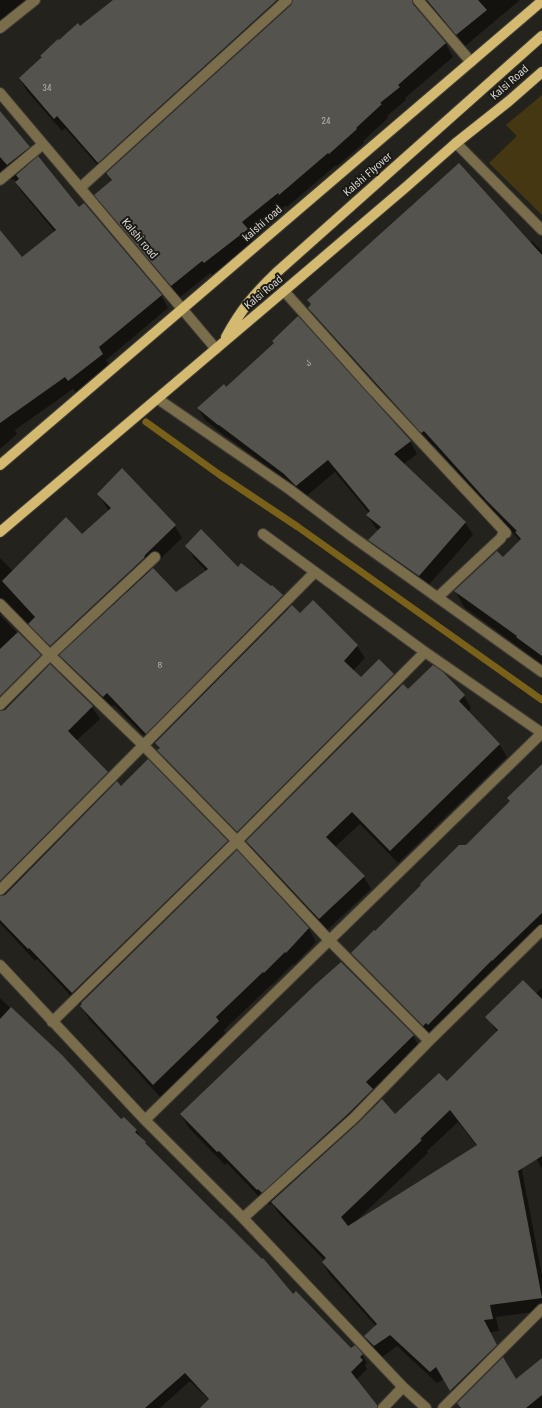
<!DOCTYPE html>
<meta charset="utf-8">
<style>
body{margin:0}
canvas{display:block;background:#24221d}
</style>
<canvas width="542" height="1408"></canvas>
<script>
const context = document.querySelector('canvas').getContext('2d');
context.lineJoin = 'round';
function fill(path, color) {
  context.fillStyle = color;
  context.fill(path, 'evenodd');
}
function trace(path, color, width, dash) {
  context.strokeStyle = color;
  context.lineWidth = width;
  context.lineCap = dash ? 'butt' : 'round';
  context.setLineDash(dash || []);
  context.stroke(path);
}
function drawText(font, color, halo, rows, align = 'center') {
  context.font = font + ' "Roboto Condensed","Noto Sans Bengali",sans-serif';
  context.lineWidth = 4;
  context.setLineDash([]);
  context.textBaseline = 'middle';
  context.strokeStyle = halo;
  context.fillStyle = color;
  for (const [text, x, y, turn = 0] of rows) {
    context.save();
    context.translate(x, y);
    context.rotate((+turn || 0) * Math.PI / 180);
    context.textAlign = isNaN(turn) ? turn : align;
    if (halo) context.strokeText(text, 0, 0);
    context.fillText(text, 0, 0);
    context.restore();
  }
}
fill(new Path2D(`
 M 542,95 L 542,215 L 489,163 L 517,136 L 506,125 Z`), '#453711');
fill(new Path2D(`
 M 0,0 L 30,0 L 0,31 Z
 M 115,0 L 520,0 L 464,47 L 421,8 L 419,13 L 446,44 L 453,57 L 405,98 L 406,100 L 387,116 L 388,118 L 363,141 L 364,143 L 337,166 L 336,165 L 287,207 L 286,205 L 250,235 L 254,243 L 212,275 L 210,273 L 179,298 L 103,208 L 96,195 L 112,182 L 108,174 L 106,175 L 65,128 L 62,131 L 27,91 L 20,79 L 80,27 Z
 M 0,112 L 29,147 L 36,159 L 79,208 L 161,295 L 168,308 L 106,360 L 110,366 L 76,393 L 73,389 L 15,430 L 17,434 L 0,449 L 0,232 L 22,258 L 55,232 L 21,191 L 14,179 L 12,180 L 10,178 L 0,186 Z
 M 532,241 L 542,251 L 542,664 L 464,607 L 455,591 L 503,558 L 521,541 L 496,516 L 434,446 L 431,448 L 318,324 L 309,308 L 312,305 L 309,300 L 530,243 Z
 M 226,389 L 410,441 L 417,454 L 404,464 L 465,522 L 473,535 L 426,588 L 377,553 L 370,540 L 379,531 L 375,527 L 367,515 L 369,513 L 335,472 L 304,498 L 293,486 L 227,437 L 226,437 L 205,420 L 198,408 Z
 M 122,469 L 175,526 L 182,538 L 151,568 L 151,571 L 176,594 L 206,571 L 194,558 L 187,546 L 238,568 L 282,596 L 289,609 L 357,646 L 365,658 L 353,671 L 361,678 L 393,675 L 400,688 L 408,690 L 442,673 L 464,696 L 471,708 L 468,712 L 500,745 L 507,757 L 398,863 L 360,824 L 335,847 L 364,877 L 371,889 L 326,931 L 254,854 L 247,841 L 245,843 L 166,763 L 156,742 L 153,745 L 114,705 L 110,708 L 68,667 L 61,655 L 58,658 L 6,610 L 0,615 L 40,656 L 47,668 L 50,666 L 92,707 L 100,719 L 76,741 L 107,773 L 114,785 L 121,787 L 227,842 L 234,854 L 237,852 L 309,929 L 316,942 L 294,965 L 293,964 L 272,985 L 271,985 L 224,1030 L 226,1034 L 161,1098 L 89,1019 L 81,1006 L 84,1001 L 79,1005 L 37,959 L 35,961 L 0,923 L 0,558 L 13,571 L 82,535 L 109,511 L 98,494 Z
 M 542,764 L 542,932 L 431,1038 L 359,965 L 352,953 L 466,846 L 511,802 Z
 M 341,963 L 413,1036 L 421,1049 L 374,1094 L 379,1103 L 395,1115 L 447,1082 L 497,1032 L 487,1017 L 535,994 L 542,988 L 542,1169 L 511,1112 L 542,1276 L 542,1311 L 496,1317 L 499,1331 L 490,1332 L 503,1358 L 516,1381 L 542,1359 L 542,1408 L 462,1408 L 444,1379 L 437,1383 L 397,1346 L 381,1358 L 372,1348 L 365,1336 L 376,1326 L 330,1275 L 323,1263 L 325,1261 L 279,1214 L 272,1203 L 270,1205 L 266,1202 L 265,1203 L 227,1163 L 225,1165 L 189,1128 L 181,1115 ZM 458,1122 L 477,1146 L 359,1220 L 358,1219 L 428,1153 L 427,1151 Z
 M 0,998 L 61,1056 L 121,1121 L 124,1118 L 137,1131 L 148,1148 L 293,1295 L 351,1350 L 355,1347 L 362,1355 L 367,1363 L 365,1365 L 367,1369 L 356,1380 L 378,1408 L 201,1408 L 209,1400 L 190,1381 L 160,1408 L 0,1408 Z`), '#0007');
trace(new Path2D(`
 M 146,422 L 220,475 L 298,527 L 542,700`), '#79611a', 7);
fill(new Path2D(`
 M 113,0 L 277,0 L 98,163 L 57,116 L 54,119 L 19,78 L 42,57 L 40,56 L 58,39 L 59,40 L 78,23 L 80,26 Z
 M 293,0 L 412,0 L 413,4 L 446,43 L 398,85 L 400,87 L 380,103 L 382,104 L 356,128 L 357,129 L 329,154 L 328,153 L 279,195 L 278,193 L 242,222 L 248,229 L 204,263 L 202,261 L 171,286 L 94,195 L 112,180 L 106,173 L 291,5 Z
 M 427,0 L 478,0 L 487,10 L 456,35 Z
 M 0,111 L 30,147 L 7,165 L 0,157 Z
 M 38,156 L 79,207 L 84,203 L 162,295 L 99,347 L 103,354 L 68,381 L 65,377 L 0,423 L 0,230 L 22,257 L 56,230 L 15,182 L 19,179 L 16,175 Z
 M 459,163 L 542,255 L 542,656 L 516,637 L 517,636 L 454,591 L 497,551 L 503,557 L 521,539 L 515,532 L 517,531 L 486,500 L 424,431 L 421,433 L 308,308 L 311,304 L 307,300 Z
 M 298,316 L 411,441 L 394,454 L 466,522 L 419,576 L 368,540 L 381,527 L 366,515 L 370,511 L 328,460 L 296,486 L 284,474 L 219,425 L 218,425 L 197,408 L 224,384 L 226,387 L 274,343 L 272,341 Z
 M 122,468 L 176,525 L 145,555 L 144,558 L 50,646 L 28,624 L 35,617 L 2,581 L 66,517 L 82,534 L 111,508 L 97,494 Z
 M 201,529 L 238,567 L 241,563 L 271,586 L 272,585 L 283,595 L 146,734 L 107,693 L 103,697 L 59,655 L 153,568 L 176,592 L 208,569 L 185,546 Z
 M 313,600 L 358,645 L 344,661 L 361,677 L 379,659 L 394,674 L 237,832 L 157,750 L 160,748 L 155,743 L 292,605 L 300,613 Z
 M 18,632 L 41,655 L 0,696 L 0,649 Z
 M 50,664 L 93,706 L 68,731 L 108,772 L 0,881 L 0,711 L 5,710 Z
 M 433,665 L 443,672 L 465,695 L 459,701 L 500,744 L 390,851 L 352,812 L 326,837 L 365,876 L 319,919 L 246,841 L 403,684 L 408,689 Z
 M 148,759 L 228,841 L 72,993 L 29,948 L 28,949 L 0,920 L 0,896 L 5,895 L 117,781 L 121,786 Z
 M 542,764 L 542,913 L 492,961 L 492,960 L 428,1025 L 426,1023 L 423,1026 L 351,953 L 374,930 L 375,931 L 421,885 L 420,884 L 459,845 L 466,845 L 510,801 L 507,798 Z
 M 237,850 L 309,928 L 286,953 L 285,952 L 264,973 L 263,972 L 216,1017 L 219,1021 L 153,1085 L 80,1006 L 82,1004 L 81,1003 Z
 M 341,962 L 414,1035 L 366,1082 L 373,1089 L 349,1113 L 262,1193 L 258,1189 L 257,1190 L 219,1151 L 217,1152 L 180,1114 L 316,984 Z
 M 523,980 L 542,999 L 542,1156 L 518,1171 L 542,1298 L 490,1305 L 493,1319 L 484,1320 L 497,1345 L 450,1391 L 436,1367 L 430,1372 L 390,1335 L 374,1346 L 364,1336 L 377,1324 L 322,1262 L 326,1258 L 271,1202 L 358,1123 L 382,1099 L 395,1114 L 439,1073 L 447,1081 L 498,1030 L 485,1017 ZM 450,1110 L 477,1145 L 348,1226 L 341,1217 L 422,1140 L 420,1139 Z
 M 11,1007 L 62,1055 L 121,1119 L 124,1117 L 137,1130 L 135,1132 L 146,1142 L 145,1143 L 221,1219 L 221,1218 L 262,1259 L 263,1258 L 293,1294 L 296,1291 L 351,1348 L 355,1345 L 363,1354 L 360,1357 L 363,1360 L 351,1372 L 377,1405 L 377,1408 L 200,1408 L 209,1399 L 185,1373 L 145,1408 L 0,1408 L 0,1019 Z
 M 503,1357 L 516,1379 L 542,1358 L 542,1395 L 526,1408 L 461,1408 L 457,1403 Z`), '#55534e');
const minor = new Path2D(`
 M 418,0 L 471,62
 M 0,28 L 35,0
 M 0,93 L 216,349
 M 456,143 L 542,230
 M 0,180 L 42,145
 M 80,188 L 287,0
 M 284,291 L 371,388 L 506,533
 M 158,399 L 289,489 L 350,535 L 542,672
 M 263,534 L 425,652 L 542,733
 M 438,597 L 501,538 L 504,531
 M 0,604 L 50,655 L 144,746 L 237,841 L 329,940 L 429,1041
 M 0,705 L 50,655 L 155,557
 M 0,890 L 315,572
 M 0,965 L 145,1120 L 243,1218 L 403,1387 L 426,1408
 M 52,1022 L 237,841 L 425,652
 M 145,1120 L 542,733
 M 243,1218 L 354,1118 L 429,1041 L 542,930
 M 383,1408 L 403,1387
 M 443,1408 L 542,1309`);
const major = new Path2D(`
 M 226,337 C 240,311 254,294 276,273 L 542,36
 M 0,465 L 542,1
 M 0,532 L 284,291 L 406,187 L 456,143 L 509,101 L 542,72`);
trace(minor, '#403e39', 12);
trace(major, '#403e39', 12);
trace(minor, '#7a6d4b', 10);
trace(major, '#d4b970', 10);
drawText('9px', '#b4b2ae', null, [
 ["34",47,89],
 ["24",326,122],
 ["১",309,364],
 ["৪",160,666]
]);
drawText('11px', '#d3d1ce', '#1a1914', [
 ["Kalsi Road",510,83,-41],
 ["Kalshi Flyover",368,175,-41],
 ["kalshi road",263,224,-41],
 ["Kalshi road",139,239,50],
 ["Kalsi Road",264,293,-40]
]);
</script>
